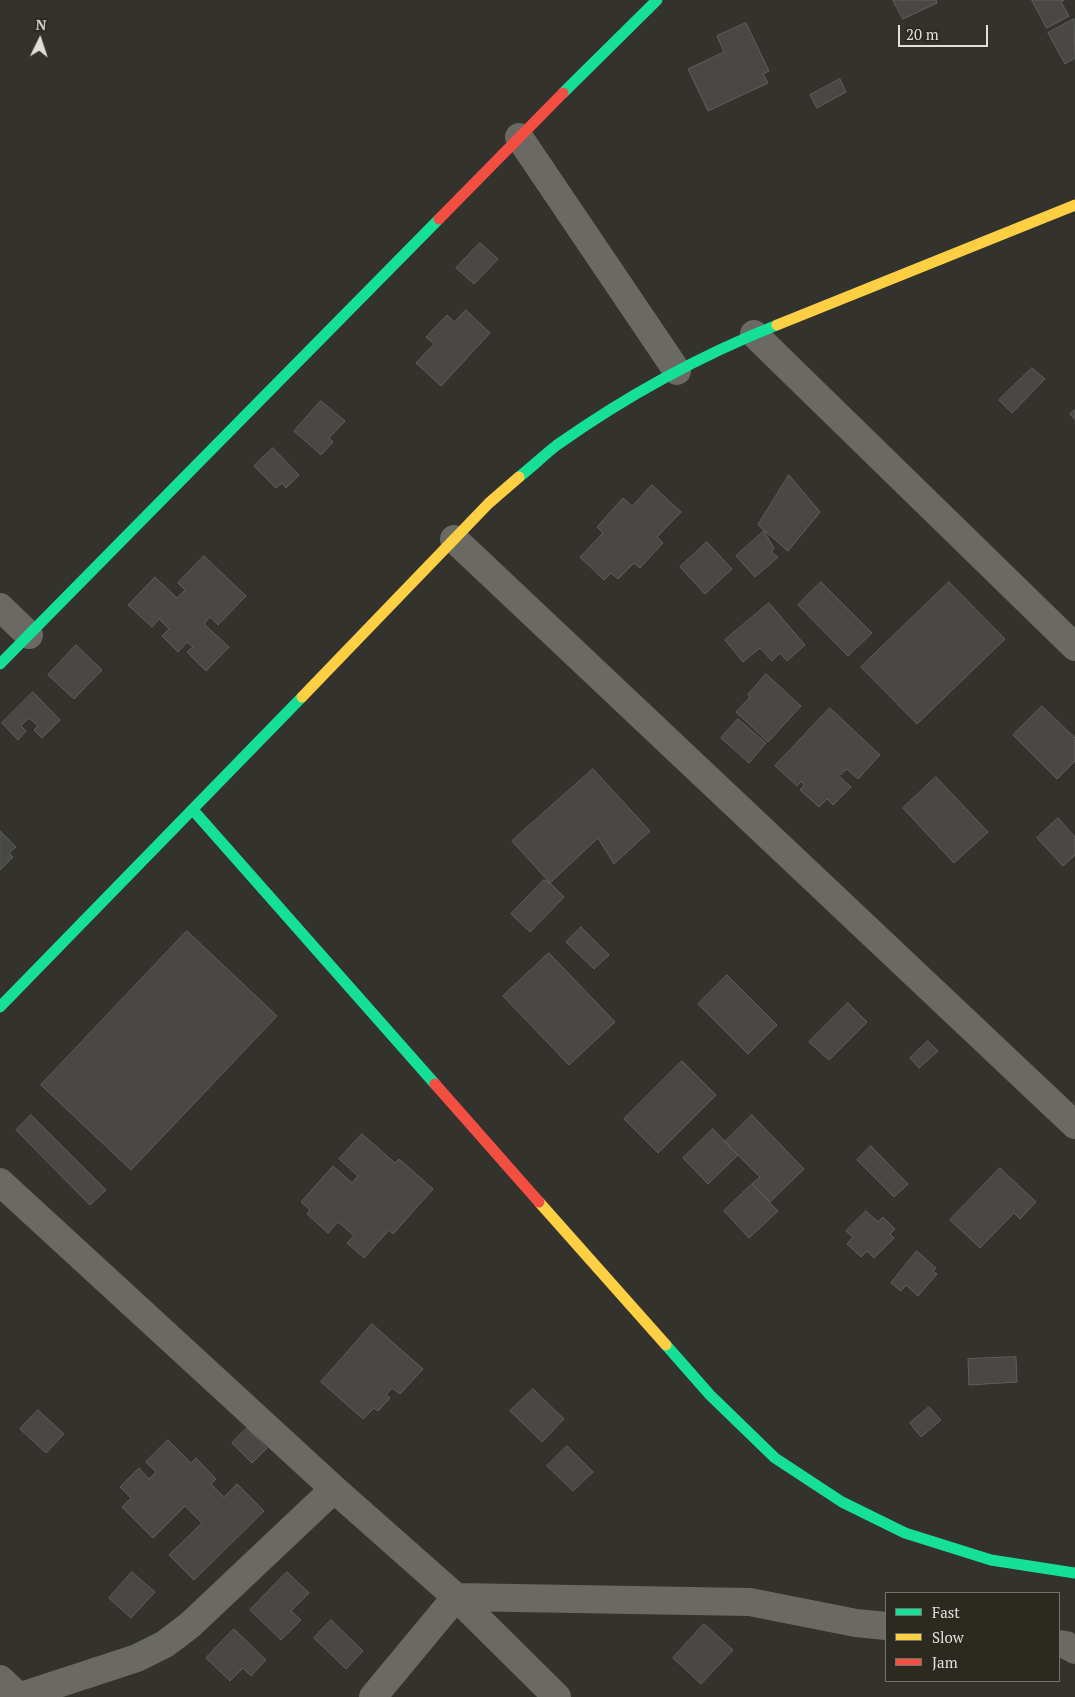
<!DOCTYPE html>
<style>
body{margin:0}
#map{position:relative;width:1075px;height:1697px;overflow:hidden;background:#33322d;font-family:"PT Serif",serif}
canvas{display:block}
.legend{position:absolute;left:885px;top:1592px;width:175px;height:90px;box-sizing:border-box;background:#2c2921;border:1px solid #74726b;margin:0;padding:6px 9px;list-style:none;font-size:15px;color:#e1dfda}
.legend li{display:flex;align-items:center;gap:10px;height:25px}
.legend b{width:25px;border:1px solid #74726b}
.north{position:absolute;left:15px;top:15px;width:50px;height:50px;-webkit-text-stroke:4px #2c2921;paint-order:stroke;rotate:4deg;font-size:14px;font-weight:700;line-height:20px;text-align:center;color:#e1dfda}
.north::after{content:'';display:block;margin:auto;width:18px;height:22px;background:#e1dfda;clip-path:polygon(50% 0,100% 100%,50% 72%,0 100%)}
.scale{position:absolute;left:898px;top:25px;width:90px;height:22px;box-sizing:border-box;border:2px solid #e1dfda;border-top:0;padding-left:6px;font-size:15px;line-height:18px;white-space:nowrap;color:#e1dfda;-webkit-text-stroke:4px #2c2921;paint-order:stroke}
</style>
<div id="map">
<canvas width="1075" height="1697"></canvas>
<ul class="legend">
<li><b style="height:6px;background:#16e098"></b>Fast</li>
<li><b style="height:6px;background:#ffcf43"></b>Slow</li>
<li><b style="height:6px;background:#f24e42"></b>Jam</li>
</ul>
<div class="north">N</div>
<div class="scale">20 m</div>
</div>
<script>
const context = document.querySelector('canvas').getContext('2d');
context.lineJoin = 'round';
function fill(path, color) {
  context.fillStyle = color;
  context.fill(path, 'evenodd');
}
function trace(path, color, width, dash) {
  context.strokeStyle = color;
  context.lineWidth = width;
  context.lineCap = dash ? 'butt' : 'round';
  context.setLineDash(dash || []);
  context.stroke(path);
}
const building = new Path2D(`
 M 893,0 L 936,0 L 937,3 L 903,19 Z
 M 1032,0 L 1064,0 L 1061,2 L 1069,16 L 1047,28 Z
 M 1074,19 L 1075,58 L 1065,64 L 1048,33 Z
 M 746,23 L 769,71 L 763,74 L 768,83 L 708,111 L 688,69 L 724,52 L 717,36 Z
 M 840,79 L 846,92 L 817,108 L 810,95 Z
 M 480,243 L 498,259 L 474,284 L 456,268 Z
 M 466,310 L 490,333 L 441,386 L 416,363 L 434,344 L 426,337 L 447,315 L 454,322 Z
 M 1032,368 L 1045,379 L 1012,413 L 999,400 Z
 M 321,401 L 345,421 L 329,438 L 333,442 L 321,455 L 294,431 Z
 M 1075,410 L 1075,420 L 1070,414 Z
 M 273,448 L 299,475 L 286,488 L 282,483 L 276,488 L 254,466 Z
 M 789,475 L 820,512 L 788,551 L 758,525 Z
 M 652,485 L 681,512 L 657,537 L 663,543 L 640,568 L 634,563 L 618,579 L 611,573 L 604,580 L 580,557 L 603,533 L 597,527 L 623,498 L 632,506 Z
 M 764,531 L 774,548 L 771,552 L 778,557 L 755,577 L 736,556 Z
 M 707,542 L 732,569 L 705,594 L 680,567 Z
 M 204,556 L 246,596 L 218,625 L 210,617 L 204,624 L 229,647 L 206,671 L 187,652 L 193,647 L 187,642 L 178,652 L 162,636 L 169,629 L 159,619 L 152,627 L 128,605 L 155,577 L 177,598 L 185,590 L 178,583 Z
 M 821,582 L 872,633 L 848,656 L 798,605 Z
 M 949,582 L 1005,639 L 917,724 L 861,667 Z
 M 769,603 L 805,645 L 787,661 L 780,653 L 772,661 L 760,648 L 743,662 L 725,640 Z
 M 76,645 L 102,670 L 74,699 L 48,675 Z
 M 766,674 L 801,706 L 768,742 L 736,712 L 750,697 L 748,695 Z
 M 33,692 L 60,720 L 42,738 L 34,730 L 38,726 L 29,718 L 21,726 L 26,731 L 18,740 L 2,723 Z
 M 1042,706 L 1075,738 L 1075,761 L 1057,779 L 1013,735 Z
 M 830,708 L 880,755 L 858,779 L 847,769 L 839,776 L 851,787 L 833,805 L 827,799 L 819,807 L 800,790 L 804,785 L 801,781 L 797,786 L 775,766 Z
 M 738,719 L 766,743 L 749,763 L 721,738 Z
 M 593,769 L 650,831 L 614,864 L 598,838 L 550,883 L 512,841 Z
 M 936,777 L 988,832 L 954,863 L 903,808 Z
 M 1058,818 L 1075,837 L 1075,855 L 1063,866 L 1037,838 Z
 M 0,831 L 16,847 L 9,853 L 13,857 L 0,870 Z
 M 544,880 L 550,883 L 564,897 L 530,932 L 511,914 Z
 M 581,927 L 609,955 L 594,969 L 566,942 Z
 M 187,931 L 277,1016 L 131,1170 L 41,1085 Z
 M 549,953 L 615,1022 L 569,1065 L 503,996 Z
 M 727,975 L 777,1025 L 748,1054 L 698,1004 Z
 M 848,1003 L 867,1022 L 829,1060 L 809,1042 Z
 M 928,1041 L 938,1051 L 919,1068 L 910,1058 Z
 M 682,1061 L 716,1095 L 658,1153 L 624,1119 Z
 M 31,1115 L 106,1190 L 90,1205 L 16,1130 Z
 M 752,1115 L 804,1169 L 770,1202 L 752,1184 L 760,1177 L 725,1142 Z
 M 713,1129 L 738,1155 L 708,1184 L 683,1158 Z
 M 362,1134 L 395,1163 L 399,1159 L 433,1189 L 393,1234 L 389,1230 L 364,1258 L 347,1243 L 354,1236 L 338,1222 L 328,1233 L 307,1214 L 310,1210 L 301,1202 L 333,1166 L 352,1183 L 358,1176 L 339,1159 Z
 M 871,1146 L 908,1184 L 894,1197 L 857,1160 Z
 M 1000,1168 L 1036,1202 L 1020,1219 L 1014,1213 L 980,1248 L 950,1220 Z
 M 752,1184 L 778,1211 L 749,1238 L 724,1211 Z
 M 866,1211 L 878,1222 L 883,1217 L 895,1229 L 890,1234 L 894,1238 L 874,1258 L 867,1251 L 861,1257 L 847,1244 L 853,1237 L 846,1231 Z
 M 917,1251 L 936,1268 L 933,1271 L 937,1274 L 918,1296 L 906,1285 L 901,1291 L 891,1283 Z
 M 372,1324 L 423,1369 L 400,1394 L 392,1388 L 386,1395 L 390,1398 L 378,1411 L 374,1408 L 363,1419 L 321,1382 Z
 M 1016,1357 L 1017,1382 L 969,1385 L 968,1359 Z
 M 533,1389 L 564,1419 L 542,1442 L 510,1411 Z
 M 929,1407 L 941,1420 L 921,1437 L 910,1423 Z
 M 38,1410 L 64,1434 L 46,1453 L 20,1429 Z
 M 247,1428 L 267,1448 L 252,1463 L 232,1443 Z
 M 168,1440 L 191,1463 L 196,1458 L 216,1479 L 211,1484 L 224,1497 L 237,1484 L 264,1511 L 194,1580 L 169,1555 L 202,1523 L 185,1506 L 153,1538 L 122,1507 L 131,1498 L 120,1487 L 139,1468 L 149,1479 L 156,1472 L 146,1462 Z
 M 567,1446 L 593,1472 L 573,1491 L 547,1466 Z
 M 132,1572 L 155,1592 L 131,1618 L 109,1598 Z
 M 287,1572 L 309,1593 L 291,1611 L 301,1620 L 281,1640 L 250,1610 Z
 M 331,1620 L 363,1651 L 346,1669 L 314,1638 Z
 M 704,1624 L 733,1650 L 701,1684 L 673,1658 Z
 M 234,1629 L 266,1660 L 251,1676 L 243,1668 L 230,1681 L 206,1658 Z`);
fill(building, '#494844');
trace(building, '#605f5b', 1);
trace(new Path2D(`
 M 519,137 L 677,371
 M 754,334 L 1075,647
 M 454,539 L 1075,1125
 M 0,607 L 29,635
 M 0,1182 L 334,1489 L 456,1597 L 557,1697
 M 456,1597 L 750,1602 L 856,1623 L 886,1626
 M 1059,1644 L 1066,1645 L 1075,1650
 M 0,1679 L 19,1697
 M 18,1697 L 137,1658 L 165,1644 L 190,1625 L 334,1489
 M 373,1697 L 456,1597`), '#6a6964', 28);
trace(new Path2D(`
 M 563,93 L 657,0
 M 519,477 C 532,467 544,455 557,445 C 625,397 699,356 777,325
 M 0,664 L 439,219
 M 193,810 L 435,1084
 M 0,1007 L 302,697
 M 666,1345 L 710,1395 L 775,1458 L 842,1502 L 905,1533 L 991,1560 L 1075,1573`), '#16e098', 11);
trace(new Path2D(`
 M 777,325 L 1075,205
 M 302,697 L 489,503 L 519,477
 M 539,1202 L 666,1345`), '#ffcf43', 11);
trace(new Path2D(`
 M 439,219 L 563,93
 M 435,1084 L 539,1202`), '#f24e42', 11);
</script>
